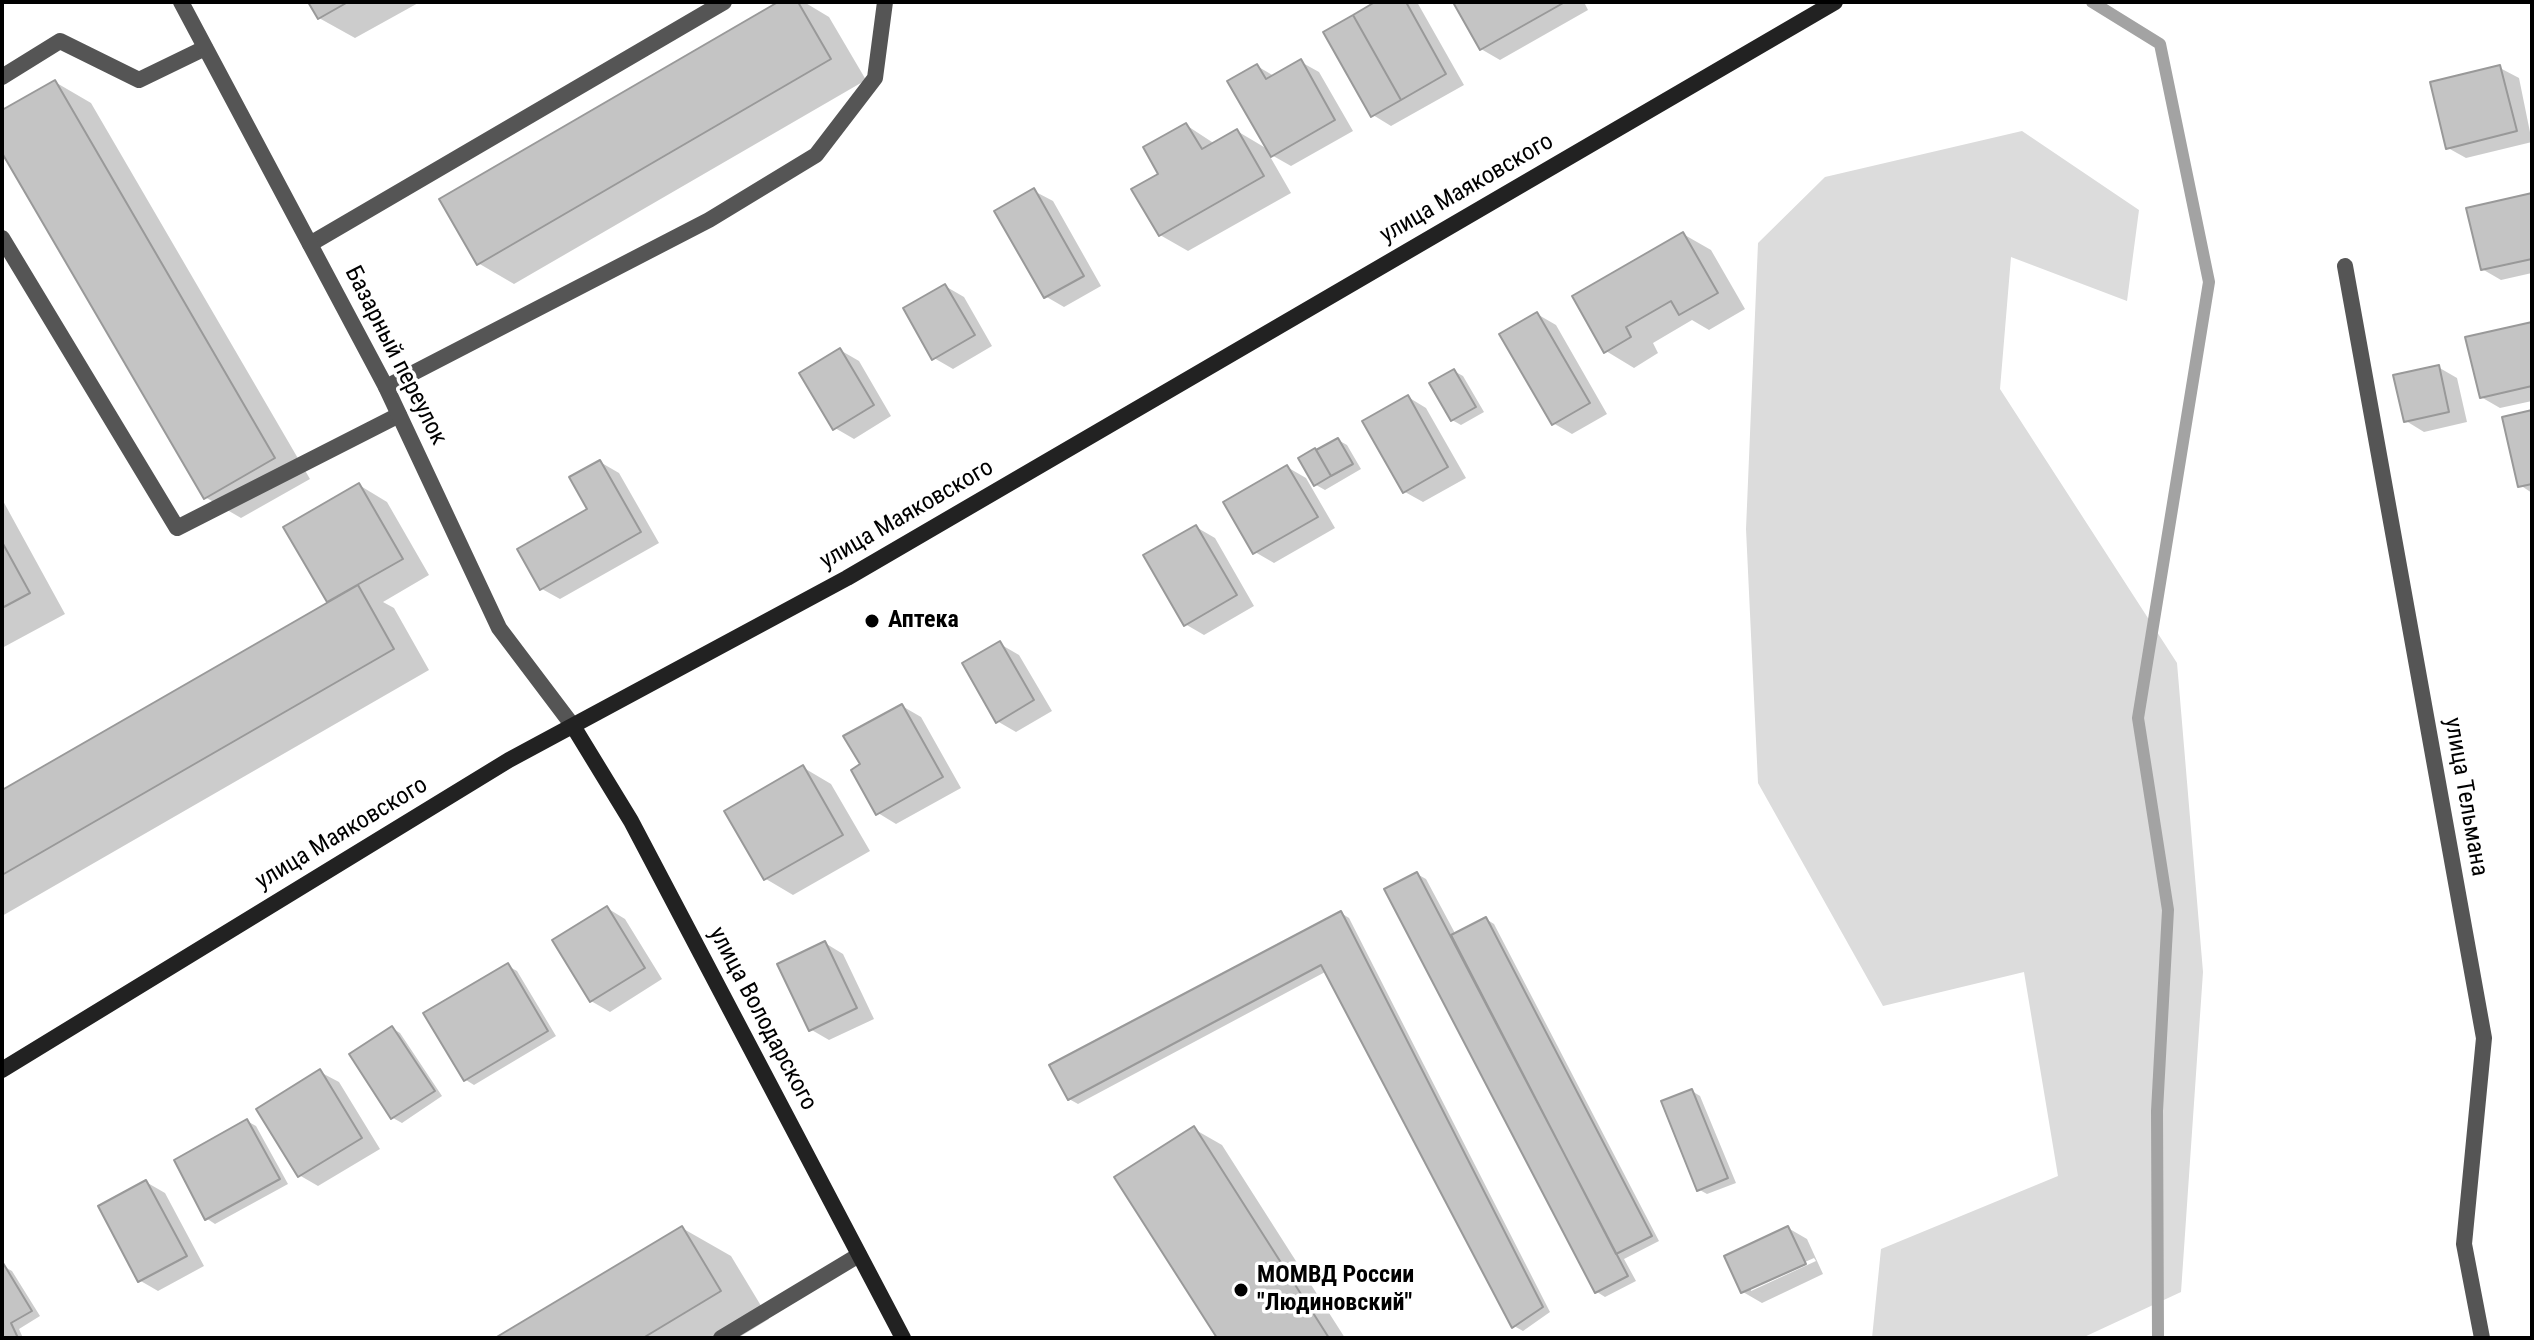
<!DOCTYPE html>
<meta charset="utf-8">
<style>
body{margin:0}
#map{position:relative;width:2534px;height:1340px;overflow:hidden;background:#fff;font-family:"Roboto Condensed",sans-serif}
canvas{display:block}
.frame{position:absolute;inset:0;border:4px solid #000;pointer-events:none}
</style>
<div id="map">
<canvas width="2534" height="1340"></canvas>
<div class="frame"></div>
</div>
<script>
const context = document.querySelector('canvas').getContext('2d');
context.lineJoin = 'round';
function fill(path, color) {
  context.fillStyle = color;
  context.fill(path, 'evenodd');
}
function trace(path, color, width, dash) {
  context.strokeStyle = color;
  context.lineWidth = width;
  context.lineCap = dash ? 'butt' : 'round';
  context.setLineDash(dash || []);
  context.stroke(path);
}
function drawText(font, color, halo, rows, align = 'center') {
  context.font = font + ' "Roboto Condensed",sans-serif';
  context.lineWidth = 7;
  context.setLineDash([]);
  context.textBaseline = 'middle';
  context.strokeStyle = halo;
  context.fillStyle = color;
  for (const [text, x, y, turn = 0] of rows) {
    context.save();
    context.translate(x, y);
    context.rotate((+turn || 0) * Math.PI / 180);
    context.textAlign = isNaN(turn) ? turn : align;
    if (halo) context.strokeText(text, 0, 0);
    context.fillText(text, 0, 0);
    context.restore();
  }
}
fill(new Path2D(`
 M 2022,131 L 2139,210 L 2127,301 L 2011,257 L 2000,389 L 2177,663 L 2203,972 L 2181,1292 L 2082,1338 L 1872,1338 L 1881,1249 L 2058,1176 L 2024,972 L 1883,1006 L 1758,783 L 1746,529 L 1758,243 L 1825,177 Z`), '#dcdcdc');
fill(new Path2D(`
 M 310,2 L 420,2 L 355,38 L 319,18 Z
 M 782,2 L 804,2 L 829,17 L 866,80 L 514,284 L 478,263 Z
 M 1379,2 L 1417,2 L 1464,85 L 1391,126 L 1373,115 Z
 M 1461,2 L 1584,2 L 1588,10 L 1500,60 L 1481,49 Z
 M 1301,62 L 1319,72 L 1353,131 L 1291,166 L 1268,153 L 1291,193 L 1188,251 L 1160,235 L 1161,175 L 1186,125 L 1215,144 L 1237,131 L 1269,150 L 1257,66 L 1274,76 Z
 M 2500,68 L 2519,78 L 2532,142 L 2466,158 L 2448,148 Z
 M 55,82 L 91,103 L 310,479 L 241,518 L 205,497 L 2,149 L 2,113 Z
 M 1034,191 L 1053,201 L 1101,286 L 1064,307 L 1045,296 Z
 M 2532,195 L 2532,273 L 2501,280 L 2482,269 Z
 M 1683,234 L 1711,250 L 1745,309 L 1709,330 L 1692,320 L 1653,343 L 1658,353 L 1634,368 L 1606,351 Z
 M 945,286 L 964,297 L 992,346 L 953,369 L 934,358 Z
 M 1537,314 L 1556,325 L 1607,414 L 1572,434 L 1553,423 Z
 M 2532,324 L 2532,401 L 2500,408 L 2481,397 Z
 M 840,350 L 859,361 L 891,416 L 854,439 L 835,428 Z
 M 2438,367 L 2457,378 L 2467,422 L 2424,432 L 2406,421 Z
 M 1454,371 L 1463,376 L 1484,412 L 1461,425 L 1452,420 Z
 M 1408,397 L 1426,408 L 1466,478 L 1423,502 L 1405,492 Z
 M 2532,412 L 2532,493 L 2520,485 Z
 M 1338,440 L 1347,445 L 1361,469 L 1325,490 L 1316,485 Z
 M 600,462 L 619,473 L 659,543 L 560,599 L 542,589 L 590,510 Z
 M 1287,467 L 1306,478 L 1335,528 L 1274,563 L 1255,552 Z
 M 359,485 L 387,502 L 429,575 L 383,602 L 394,608 L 429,670 L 2,916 L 2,793 L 331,603 L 328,601 Z
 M 2,499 L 65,614 L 2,648 Z
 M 1196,527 L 1215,538 L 1254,606 L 1204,635 L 1185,624 Z
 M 1000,644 L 1019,655 L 1052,711 L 1016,732 L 997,721 Z
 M 902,706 L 921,717 L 961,788 L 896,824 L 878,813 Z
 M 804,768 L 831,784 L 870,851 L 793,895 L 766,879 Z
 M 1417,874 L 1426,879 L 1456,935 L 1486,919 L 1494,924 L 1659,1241 L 1624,1259 L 1636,1281 L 1605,1297 L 1597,1292 Z
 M 607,908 L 625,919 L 662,979 L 610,1012 L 591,1001 Z
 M 1341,913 L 1349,918 L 1550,1312 L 1523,1331 L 1514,1326 L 1327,971 L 1078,1104 L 1069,1099 Z
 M 825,943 L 843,954 L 874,1019 L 829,1040 L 810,1029 Z
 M 508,966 L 517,971 L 556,1036 L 474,1085 L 466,1080 Z
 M 392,1028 L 400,1033 L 442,1096 L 402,1123 L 393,1118 Z
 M 320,1072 L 339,1082 L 380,1149 L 318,1186 L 299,1175 Z
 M 1692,1091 L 1700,1096 L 1736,1183 L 1707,1194 L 1698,1189 Z
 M 247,1121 L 256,1126 L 288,1184 L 215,1224 L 206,1218 Z
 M 1194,1129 L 1222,1145 L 1345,1338 L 1220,1338 Z
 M 146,1182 L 165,1193 L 204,1266 L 158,1291 L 139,1280 Z
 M 682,1228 L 731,1256 L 769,1319 L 738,1338 L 499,1338 Z
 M 1788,1228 L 1807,1239 L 1823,1274 L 1762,1303 L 1743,1292 ZM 1814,1258 L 1816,1261 L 1751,1291 L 1751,1286 Z
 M 3,1266 L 12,1271 L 40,1316 L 19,1329 L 23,1338 L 2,1338 Z`), '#0003');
trace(new Path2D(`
 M 2092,2 L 2160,44 L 2209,282 L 2138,718 L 2168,910 L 2157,1111 L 2158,1338`), '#a3a3a3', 12);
const building = new Path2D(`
 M 308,2 L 348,2 L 318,19 Z
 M 778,2 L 798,2 L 831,59 L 477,265 L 439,199 Z
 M 1375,2 L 1406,2 L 1446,74 L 1401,100 L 1353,15 Z
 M 1457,2 L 1565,2 L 1480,50 L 1454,4 Z
 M 1353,15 L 1401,100 L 1371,117 L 1323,32 Z
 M 1301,59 L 1335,120 L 1271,157 L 1227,81 L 1257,64 L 1266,79 Z
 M 2500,65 L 2517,131 L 2446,149 L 2430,82 Z
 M 55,80 L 275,458 L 204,499 L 2,153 L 2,110 Z
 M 1186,123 L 1202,149 L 1237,129 L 1264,176 L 1159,236 L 1131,189 L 1158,174 L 1143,147 Z
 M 1034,188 L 1084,276 L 1044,298 L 994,211 Z
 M 2532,193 L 2532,259 L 2481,270 L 2466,208 Z
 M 1683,232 L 1718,293 L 1679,315 L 1671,301 L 1626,327 L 1631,337 L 1604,353 L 1572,296 Z
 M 945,284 L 975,335 L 932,360 L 903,308 Z
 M 1537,312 L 1590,403 L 1552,425 L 1499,334 Z
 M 2532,322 L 2532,386 L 2480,398 L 2465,337 Z
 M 840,348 L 874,405 L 833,430 L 799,373 Z
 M 2439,365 L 2449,412 L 2404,422 L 2393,375 Z
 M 1454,369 L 1476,407 L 1451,421 L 1429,383 Z
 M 1408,395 L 1448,467 L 1403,493 L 1362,421 Z
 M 2532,410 L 2532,484 L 2518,487 L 2502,417 Z
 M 1338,438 L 1353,464 L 1331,476 L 1316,450 Z
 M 1315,448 L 1331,476 L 1314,486 L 1298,458 Z
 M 600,460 L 641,532 L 540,590 L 517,549 L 587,509 L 569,477 Z
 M 1287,465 L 1318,517 L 1253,554 L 1223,502 Z
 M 359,483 L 403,559 L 327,602 L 283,527 Z
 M 1196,525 L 1237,595 L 1184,626 L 1143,555 Z
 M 2,542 L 30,593 L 2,608 Z
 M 358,585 L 394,649 L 2,875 L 2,790 Z
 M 1000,641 L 1034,700 L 996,723 L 962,663 Z
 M 902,704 L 943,777 L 876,815 L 851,770 L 860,764 L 843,736 Z
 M 803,765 L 843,835 L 764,880 L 724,811 Z
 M 1417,872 L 1628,1276 L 1595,1293 L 1384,889 Z
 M 607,906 L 645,968 L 590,1002 L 552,940 Z
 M 1341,911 L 1543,1307 L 1512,1328 L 1321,965 L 1068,1100 L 1049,1065 Z
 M 1486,917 L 1652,1236 L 1616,1254 L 1451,935 Z
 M 825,941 L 857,1008 L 809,1031 L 777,964 Z
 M 508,963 L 548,1031 L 464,1081 L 423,1013 Z
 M 392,1026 L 435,1091 L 391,1119 L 349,1054 Z
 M 320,1069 L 362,1138 L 298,1177 L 256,1109 Z
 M 1692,1089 L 1728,1178 L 1697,1191 L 1661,1101 Z
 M 247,1119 L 280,1179 L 205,1220 L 174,1160 Z
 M 1194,1126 L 1329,1338 L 1217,1338 L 1114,1177 Z
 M 146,1180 L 187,1256 L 138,1282 L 98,1206 Z
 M 682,1226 L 721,1291 L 643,1338 L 495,1338 Z
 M 1788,1226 L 1806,1264 L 1741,1293 L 1724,1256 Z
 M 3,1263 L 32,1311 L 11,1323 L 18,1338 L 2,1338 Z`);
fill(building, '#c4c4c4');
trace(building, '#999', 2);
trace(new Path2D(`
 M 2,77 L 60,41 L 139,80 L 205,48
 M 2,238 L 177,528 L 399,415
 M 310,244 L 724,2
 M 386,387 L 709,220 L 816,155 L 875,78 L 885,2
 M 721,1338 L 859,1255`), '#555', 16);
trace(new Path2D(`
 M 181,2 L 386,387 L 499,628 L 573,726
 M 2345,266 L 2484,1038 L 2464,1244 L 2482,1338`), '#555', 16);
trace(new Path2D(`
 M 573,726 L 631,821 L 903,1338
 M 2,1070 L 509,760 L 847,578 L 1835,2`), '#222', 16);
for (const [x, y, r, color] of [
 [872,621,8,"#000"],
 [1241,1290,8,"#000"]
]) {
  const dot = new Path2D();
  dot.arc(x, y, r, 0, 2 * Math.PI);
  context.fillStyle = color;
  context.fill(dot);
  trace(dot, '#fff', 3);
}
drawText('24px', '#000', '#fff', [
 ["улица Маяковского",1467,189,-30],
 ["Базарный переулок",395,356,63],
 ["улица Маяковского",907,515,-30],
 ["улица Тельмана",2465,797,80],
 ["улица Маяковского",342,834,-31],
 ["улица Володарского",762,1019,62]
]);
drawText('bold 24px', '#000', '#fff', [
 ["Аптека",888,621],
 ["МОМВД России",1257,1276],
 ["\"Людиновский\"",1257,1304]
], 'left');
</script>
